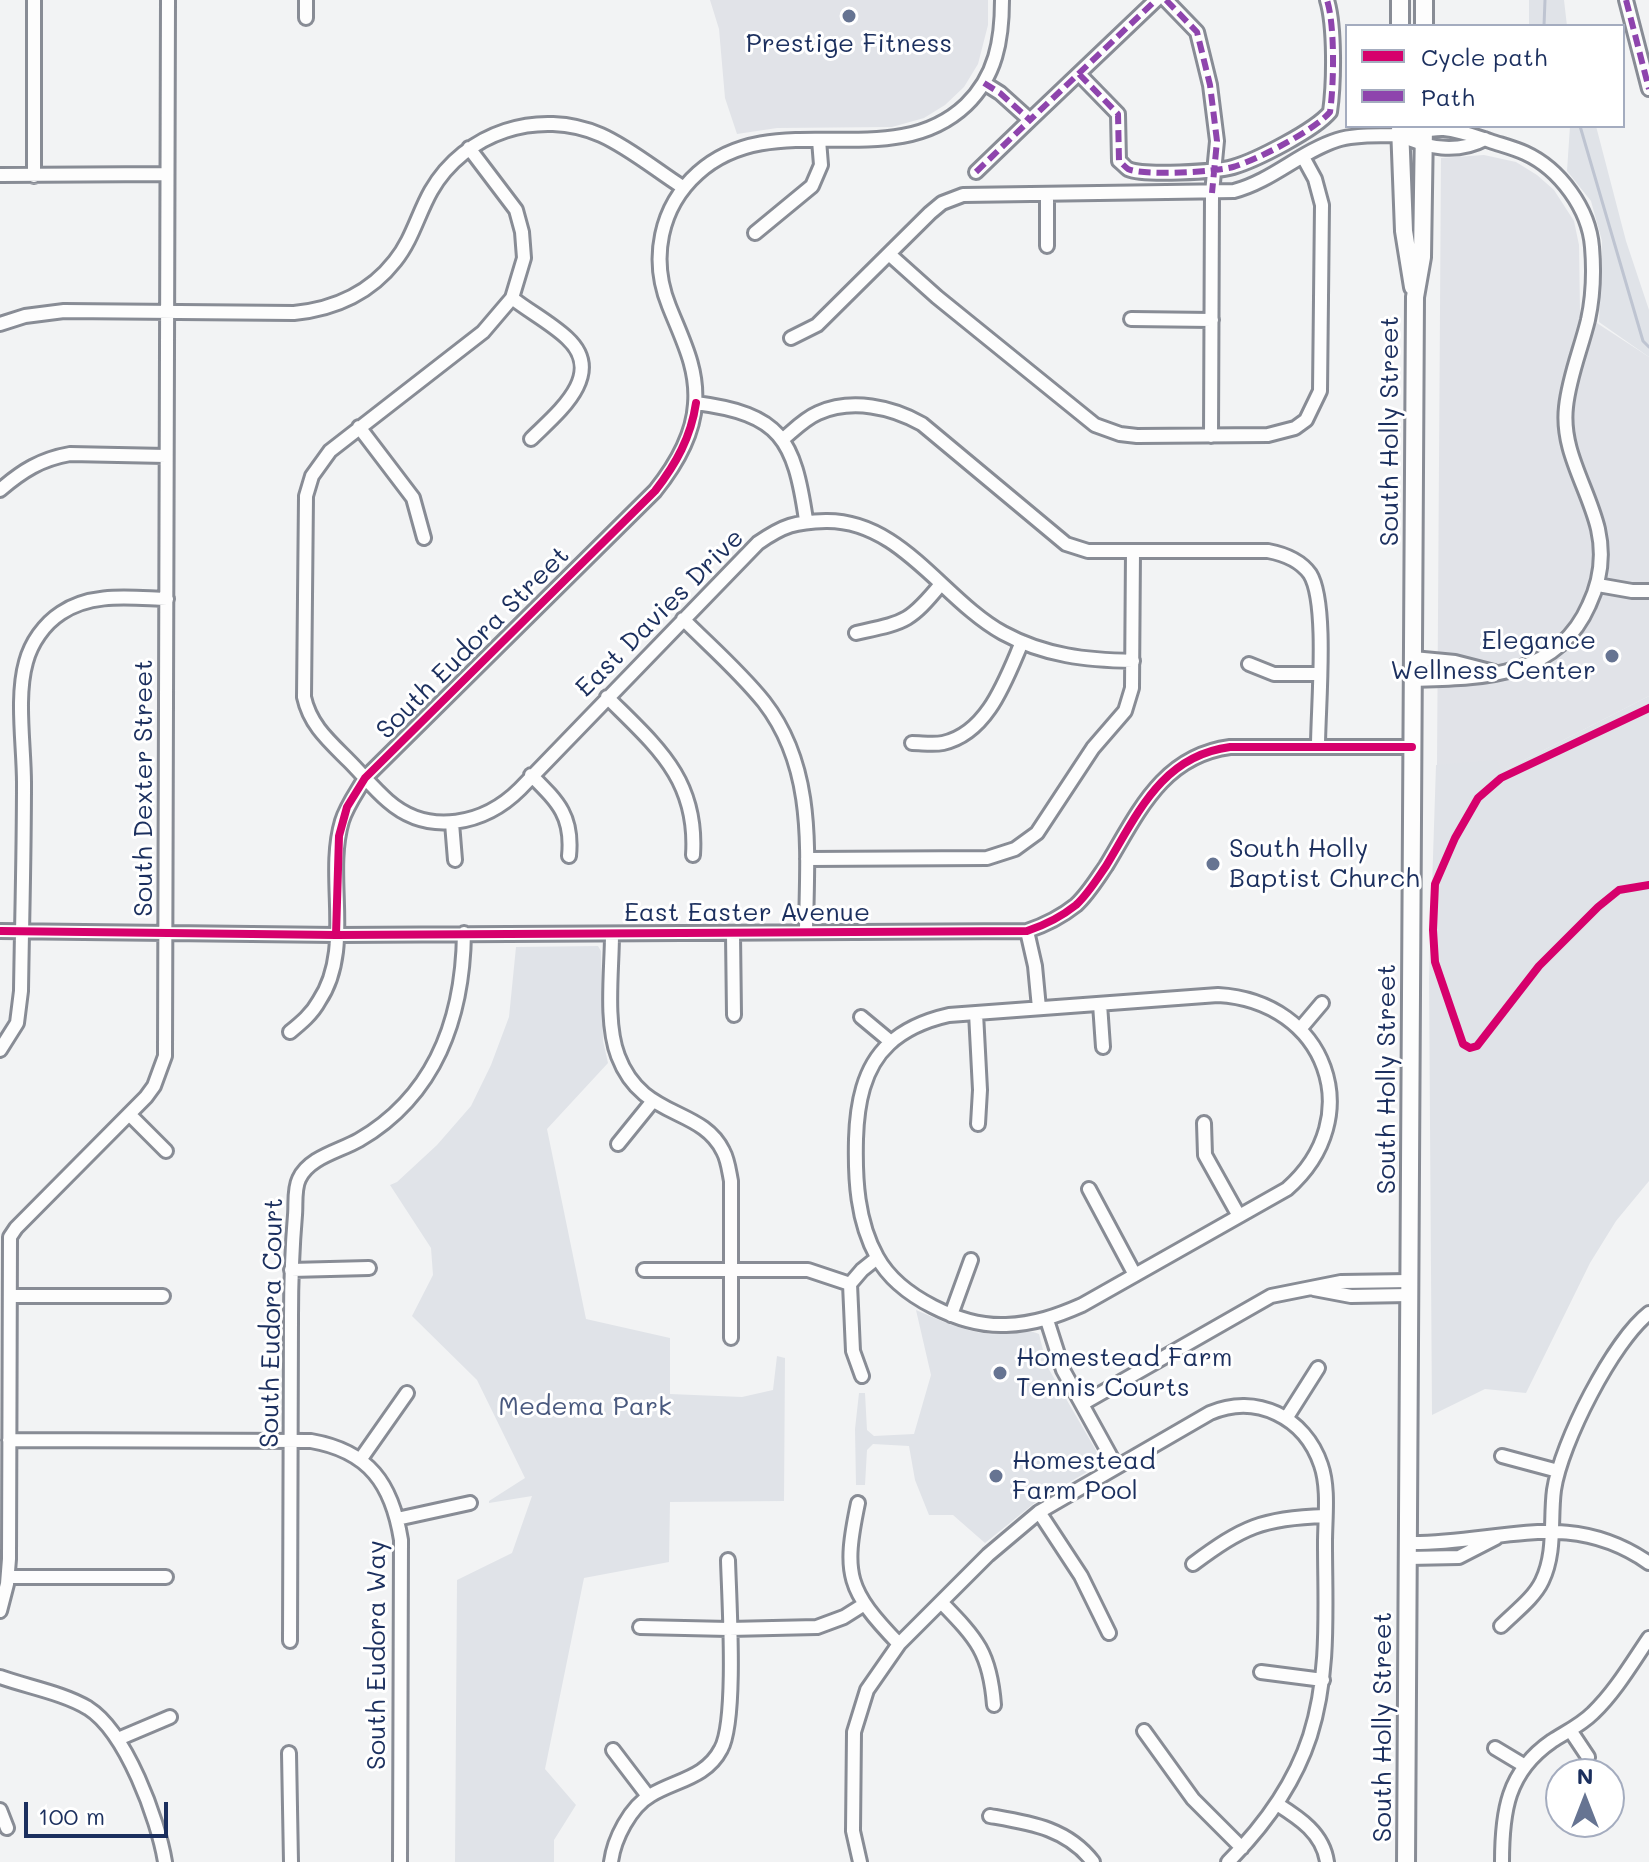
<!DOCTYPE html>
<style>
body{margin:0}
#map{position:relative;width:1649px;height:1862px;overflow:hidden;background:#f2f3f4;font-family:Mali,sans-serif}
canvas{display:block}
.legend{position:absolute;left:1345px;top:24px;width:280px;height:104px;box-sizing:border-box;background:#fff;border:2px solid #a4acbf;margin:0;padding:10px 14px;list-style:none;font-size:24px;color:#1b2f5e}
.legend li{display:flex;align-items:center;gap:16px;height:40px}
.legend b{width:40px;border:2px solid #a4acbf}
.north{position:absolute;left:1545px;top:1758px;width:80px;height:80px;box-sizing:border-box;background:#fff;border:2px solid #a4acbf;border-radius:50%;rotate:0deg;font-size:22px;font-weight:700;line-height:32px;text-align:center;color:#1b2f5e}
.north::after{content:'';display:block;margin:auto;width:28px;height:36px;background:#667492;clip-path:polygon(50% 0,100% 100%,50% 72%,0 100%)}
.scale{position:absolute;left:24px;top:1802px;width:144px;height:36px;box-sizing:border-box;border:4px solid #1b2f5e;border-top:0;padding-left:10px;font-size:24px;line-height:28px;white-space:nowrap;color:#1b2f5e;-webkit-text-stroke:6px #fff;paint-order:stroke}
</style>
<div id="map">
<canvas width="1649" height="1862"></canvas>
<ul class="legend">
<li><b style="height:10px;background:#d6006c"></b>Cycle path</li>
<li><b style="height:10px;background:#8e44ad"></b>Path</li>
</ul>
<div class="north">N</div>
<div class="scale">100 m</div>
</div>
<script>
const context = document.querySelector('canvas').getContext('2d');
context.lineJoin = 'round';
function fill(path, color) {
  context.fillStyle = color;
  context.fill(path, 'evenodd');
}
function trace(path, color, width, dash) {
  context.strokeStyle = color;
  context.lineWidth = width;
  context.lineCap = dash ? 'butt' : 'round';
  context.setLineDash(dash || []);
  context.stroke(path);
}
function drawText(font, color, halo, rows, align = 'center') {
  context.font = font + ' Mali,sans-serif';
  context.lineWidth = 6;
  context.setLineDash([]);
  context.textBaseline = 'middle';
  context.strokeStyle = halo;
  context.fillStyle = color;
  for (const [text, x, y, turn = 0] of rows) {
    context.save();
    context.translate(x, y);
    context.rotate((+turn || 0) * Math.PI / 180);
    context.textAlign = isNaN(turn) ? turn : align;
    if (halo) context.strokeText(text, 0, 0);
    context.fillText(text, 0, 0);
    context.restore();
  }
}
fill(new Path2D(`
 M 710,0 L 988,0 L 988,25 L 978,64 L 964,87 L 945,105 L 924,118 L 892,127 L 777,128 L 737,134 L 725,98 L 719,29 Z
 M 1484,155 L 1516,162 L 1537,175 L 1554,190 L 1574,221 L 1579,245 L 1580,312 L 1649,357 L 1649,696 L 1501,772 L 1437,765 L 1441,158 Z`), '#e1e3e8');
fill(new Path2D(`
 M 1529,0 L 1564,0 L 1567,26 L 1529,26 Z
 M 1570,126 L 1596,126 L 1626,241 L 1649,310 L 1649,357 L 1599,322 L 1602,241 L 1591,201 L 1567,171 Z
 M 1649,696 L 1649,1181 L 1616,1221 L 1590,1263 L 1526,1393 L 1485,1389 L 1432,1415 L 1429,979 L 1436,765 L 1497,760 L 1501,772 Z
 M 598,946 L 601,951 L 603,1041 L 608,1063 L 547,1129 L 586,1319 L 670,1338 L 670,1394 L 742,1397 L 773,1390 L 777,1356 L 785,1358 L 784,1501 L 670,1502 L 669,1562 L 584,1578 L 545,1769 L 576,1805 L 554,1840 L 554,1862 L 455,1862 L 457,1580 L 512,1553 L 532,1496 L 489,1503 L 489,1501 L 525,1478 L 477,1380 L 412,1316 L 433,1275 L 431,1248 L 390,1185 L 397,1182 L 437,1145 L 471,1106 L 491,1065 L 509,1017 L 516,947 Z
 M 916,1310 C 939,1320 963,1331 989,1334 C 1005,1336 1024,1327 1039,1334 L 1047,1366 L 1101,1459 L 1099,1465 L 1037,1501 L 985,1543 L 953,1515 L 929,1515 L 915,1480 L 909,1446 L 873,1444 L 867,1450 L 865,1485 L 856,1485 L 855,1429 L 859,1393 L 865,1393 L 867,1430 L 874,1436 L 914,1434 L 931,1375 Z`), '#e0e3e8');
trace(new Path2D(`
 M 1544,26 L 1545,0
 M 1580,126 L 1643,341 L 1649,347`), '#bec4d1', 3);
const minor = new Path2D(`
 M 34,0 L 34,176
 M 1166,0 L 1197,32 L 1210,85 L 1217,141 L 1212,193 L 1211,436
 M 1626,0 L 1649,89
 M 306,18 L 306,0
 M 1079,74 L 1118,114 L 1119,161 C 1122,163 1125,167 1128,169 C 1143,176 1216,172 1233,167 C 1257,160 1315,130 1330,112 C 1334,84 1335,26 1327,0
 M 984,83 L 1000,93 L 1030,120 L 1156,0
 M 1400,135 C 1426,148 1457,154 1485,139
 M 469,148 L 516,210 L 522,232 L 524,258 L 512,298 L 483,332 L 330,451 L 312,476 L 306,496 L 304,697 C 310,725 329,741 349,761 C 362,774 374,789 388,801 C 429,837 485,824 520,789 L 758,543 C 784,525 795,522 826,521 C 901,520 943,600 1003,633 C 1045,656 1087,660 1133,661
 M 976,172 L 1030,120
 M 0,175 L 167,174
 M 755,233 L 812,186 L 821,165 L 819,140
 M 1047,246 L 1047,194
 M 889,254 L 937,297 L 1095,425 L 1120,434 L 1137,436 L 1268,435 L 1295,428 L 1306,420 L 1320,391 L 1322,205 L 1315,179 L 1303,157
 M 512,298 C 530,312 551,323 567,338 C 607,375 556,414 531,439
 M 1131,319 L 1212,320
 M 0,324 L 25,316 L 64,311 L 294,313 C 334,309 370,293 395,261 C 412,240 418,214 431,191 C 465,132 539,108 601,135 C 630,148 657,171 684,188
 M 791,338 L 817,325 L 930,213 L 942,203 L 963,195 L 1234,191 C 1272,181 1300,152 1337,140 C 1356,134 1377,136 1397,135 C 1413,135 1427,128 1444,129 C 1462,131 1474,136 1490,141 C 1502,145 1514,148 1525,153 C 1560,169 1589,209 1592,247 C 1594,271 1593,297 1588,320 C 1581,349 1569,377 1566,407 C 1561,451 1588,487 1598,529 C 1604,556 1601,580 1589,605 C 1557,678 1482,678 1413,680
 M 696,403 C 781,414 794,439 806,520
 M 359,427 L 413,498 L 424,538
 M 782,440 C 793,431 804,419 818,413 C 852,398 892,407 922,424 L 1066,544 L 1088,551 L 1268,551 C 1284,554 1300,560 1310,574 C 1328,603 1318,708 1318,746
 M 0,490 C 22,471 41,459 70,454 L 166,456
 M 1598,585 L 1632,591 L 1649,591
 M 683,619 C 710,646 740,672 764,702 C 816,769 807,852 806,931
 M 856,633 C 905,622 909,623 941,584
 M 1413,658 L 1455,662 L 1494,672
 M 1249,664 L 1274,674 L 1319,674
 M 607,697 C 656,746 698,779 693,855
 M 912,743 C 922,743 933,745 943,743 C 988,733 1006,679 1022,642
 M 531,775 C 558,802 573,816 569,856
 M 452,823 L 455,860
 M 807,859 L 987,858 L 1015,849 L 1037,833 L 1093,748 L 1125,711 L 1132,688 L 1133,551
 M 0,931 L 336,935 L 1027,931 C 1045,925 1061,917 1076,905 C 1088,894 1097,879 1106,866 C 1138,813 1162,756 1230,747 L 1412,747
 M 1027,931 L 1035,966 L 1039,1008
 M 612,934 C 612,970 605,1022 618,1056 C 642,1120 701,1106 723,1151 C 728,1160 729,1171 731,1181 L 731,1338
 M 733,934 L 734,1015
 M 1218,995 C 1326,1001 1369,1117 1287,1189 L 1082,1305 C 1057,1316 1034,1324 1006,1325 C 962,1327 899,1297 877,1257 C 857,1221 855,1179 856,1139 C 857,1105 863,1068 889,1044 C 906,1028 927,1020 949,1015 Z
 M 1100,1004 L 1103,1047
 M 976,1013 L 980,1090 L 978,1124
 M 861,1017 L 891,1042
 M 1300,1029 L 1322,1003
 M 290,1032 C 301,1023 312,1014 319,1001 C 354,949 325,878 342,821 C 347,805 357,792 365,778 L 655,491 C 675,466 693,437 695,404 C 698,368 682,339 669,306 C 650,259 660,207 698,173 C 774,104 891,176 966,105 C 996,76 1002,40 1002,0
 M 0,1050 L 17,1023 L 21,991 C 22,922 24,852 24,783 C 24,746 16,697 26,662 C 31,643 44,624 61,613 C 92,592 131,598 167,599
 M 129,1114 L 166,1151
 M 1204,1123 L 1205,1155 L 1239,1216
 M 618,1144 L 652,1102
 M 1089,1189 L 1135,1275
 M 291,1270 L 369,1268
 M 644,1270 L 808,1270 L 850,1284
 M 1314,1289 L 1351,1296 L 1409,1295
 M 10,1296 L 163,1296
 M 951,1315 L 971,1260
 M 1047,1320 L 1063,1370 L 1116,1466
 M 862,1376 L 853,1351 L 850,1284 L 862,1270 L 877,1258
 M 1082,1404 L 1271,1296 L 1341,1282 L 1409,1281
 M 1287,1417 L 1318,1368
 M 9,1440 L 311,1441 C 369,1451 392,1484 401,1540 L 400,1862
 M 1502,1456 L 1558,1471
 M 360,1460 L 407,1393
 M 858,1503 C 843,1575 847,1590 899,1644
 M 1039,1512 L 1081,1576 L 1109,1633
 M 397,1519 L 470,1503
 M 1408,1543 C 1497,1545 1567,1506 1649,1563
 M 1408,1558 L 1459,1557 L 1496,1538
 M 1193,1564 C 1243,1527 1262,1518 1325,1516
 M 8,1577 L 166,1577
 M 942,1603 C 977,1639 990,1653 994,1705
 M 0,1611 L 7,1584 L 9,1559 L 10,1237 L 16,1228 L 146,1097 L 154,1086 L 165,1056 L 168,0
 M 1501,1626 C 1515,1612 1534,1598 1542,1581 C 1556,1552 1550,1520 1554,1490 C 1561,1443 1613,1341 1649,1313
 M 640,1627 L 729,1629 L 817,1627 L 844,1617 L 863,1605
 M 290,1641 C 290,1534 291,1426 291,1318 C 291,1284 292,1250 295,1215 C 296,1204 294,1189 299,1179 C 309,1157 340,1151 359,1140 C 436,1095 463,1017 464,933
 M 1261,1672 L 1323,1680
 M 0,1677 C 28,1687 63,1693 88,1708 C 126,1732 158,1819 165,1862
 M 1570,1730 L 1588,1757
 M 1144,1731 L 1193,1799 L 1242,1848
 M 118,1739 L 170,1717
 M 1495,1748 L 1525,1766
 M 613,1750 L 648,1796
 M 289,1753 L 291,1862
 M 1277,1804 C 1299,1818 1323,1833 1327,1862
 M 0,1810 L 7,1828
 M 990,1816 C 1030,1823 1067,1828 1093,1862
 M 611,1862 C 614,1839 630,1807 651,1795 C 676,1780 706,1778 721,1749 C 737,1720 729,1598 728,1560
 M 860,1862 L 853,1831 L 854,1732 L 867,1690 L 899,1644 L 988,1555 L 1039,1512 L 1210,1413 C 1256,1393 1305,1417 1321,1465 C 1329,1488 1325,1518 1325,1543 C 1325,1608 1330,1673 1310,1736 C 1294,1785 1264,1826 1228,1862
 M 1502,1862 C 1502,1812 1507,1772 1552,1741 C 1566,1732 1581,1725 1593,1713 C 1615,1692 1632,1663 1649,1638`);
const major = new Path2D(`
 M 1400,26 L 1400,0
 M 1424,26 L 1424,0
 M 1400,126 L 1404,231 L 1413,287
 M 1406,1862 L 1415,297 L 1422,257 L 1424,126`);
trace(minor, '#888c95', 18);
trace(major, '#888c95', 22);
trace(minor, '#fdfdfd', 12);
trace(major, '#fdfdfd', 16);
trace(new Path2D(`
 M 1166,0 L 1197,32 L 1210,85 L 1217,141 L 1212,193
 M 1626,0 L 1649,89
 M 1079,74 L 1118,114 L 1119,161 C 1122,163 1125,167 1128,169 C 1143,176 1216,172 1233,167 C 1257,160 1315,130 1330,112 C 1334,84 1335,26 1327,0
 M 984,83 L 1000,93 L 1030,120 L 1156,0
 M 976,172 L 1030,120`), '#8e44ad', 6, [12, 6]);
trace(new Path2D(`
 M 1649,708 L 1501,778 L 1478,798 L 1455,838 L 1435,884 L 1433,930 L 1435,962 L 1463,1044 L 1470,1048 L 1477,1046 L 1539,966 L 1598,907 L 1619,890 L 1649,885
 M 0,931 L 336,935 L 1027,931 C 1045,925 1061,917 1076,905 C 1088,894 1097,879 1106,866 C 1138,813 1162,756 1230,747 L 1412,747
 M 336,935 L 339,836 L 347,807 L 365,778 L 655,491 C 676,464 691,437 696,403`), '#d6006c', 8);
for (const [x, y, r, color] of [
 [849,16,8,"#667492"],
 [1612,656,8,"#667492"],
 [1213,864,8,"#667492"],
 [1000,1373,8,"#667492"],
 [996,1476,8,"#667492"]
]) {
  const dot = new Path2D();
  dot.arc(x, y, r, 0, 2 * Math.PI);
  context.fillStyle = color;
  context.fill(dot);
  trace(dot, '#fff', 3);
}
drawText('26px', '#1b2f5e', '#fff', [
 ["Prestige Fitness",849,44,"center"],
 ["Elegance",1596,641,"right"],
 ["Wellness Center",1596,671,"right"],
 ["South Holly",1229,849],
 ["Baptist Church",1229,879],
 ["Homestead Farm",1016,1358],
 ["Tennis Courts",1016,1388],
 ["Homestead",1012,1461],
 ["Farm Pool",1012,1491]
], 'left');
drawText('26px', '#1b2f5e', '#fff', [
 ["South Holly Street",1390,431,-90],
 ["East Davies Drive",660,613,-45],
 ["South Eudora Street",473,643,-45],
 ["South Dexter Street",144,788,-90],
 ["East Easter Avenue",747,913],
 ["South Holly Street",1387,1079,-90],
 ["South Eudora Court",272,1323,-89],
 ["South Eudora Way",377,1655,-90],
 ["South Holly Street",1383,1727,-90]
]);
drawText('26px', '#49597e', '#fff', [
 ["Medema Park",585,1407]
]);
</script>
